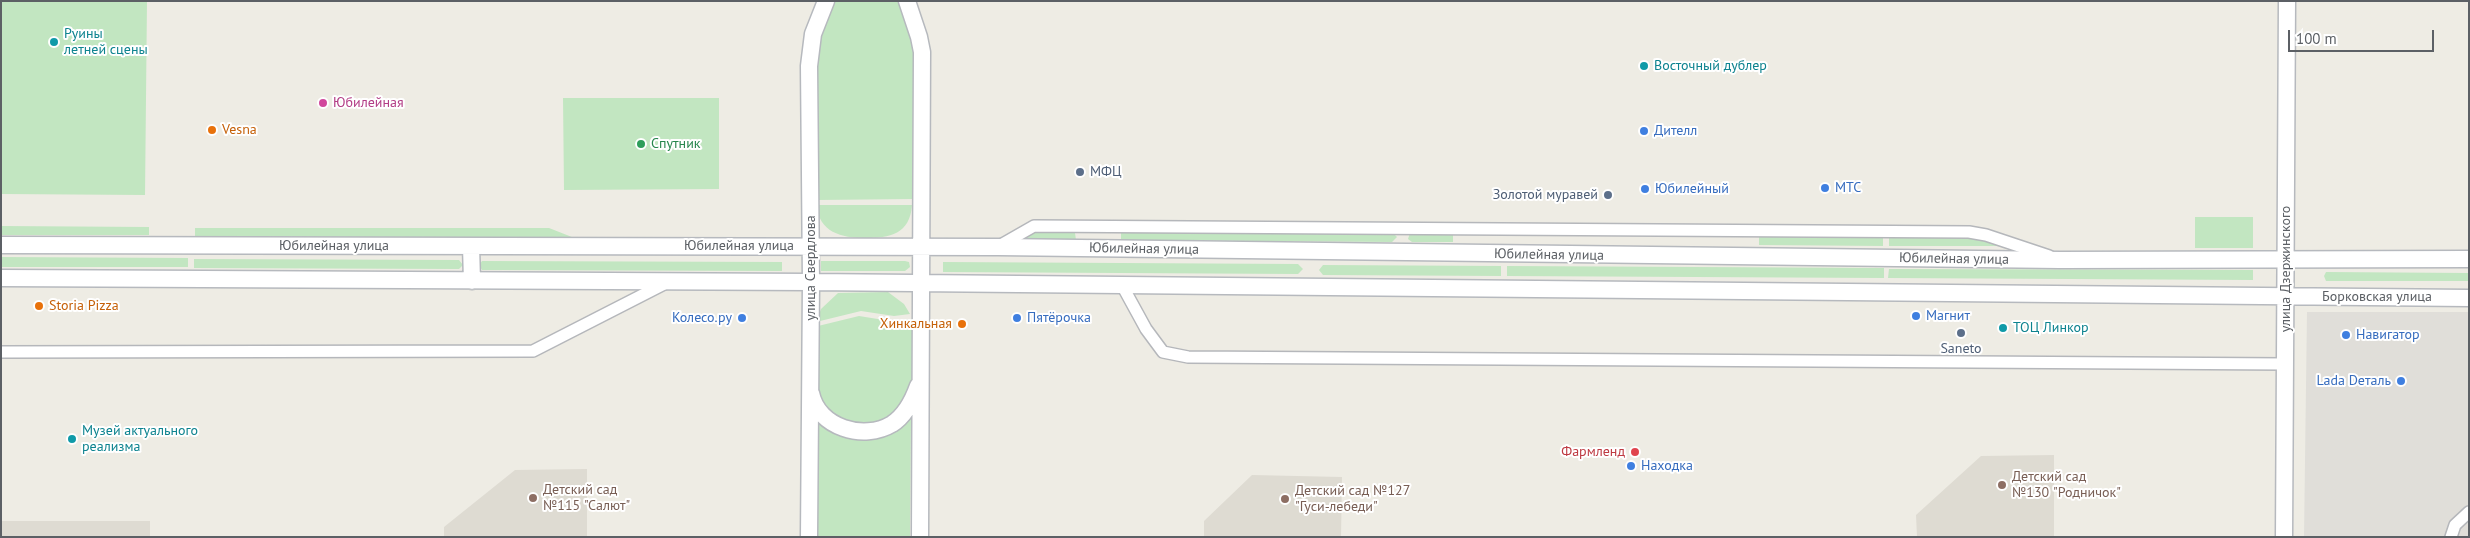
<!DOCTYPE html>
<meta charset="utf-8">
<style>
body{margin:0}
#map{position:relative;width:2470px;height:538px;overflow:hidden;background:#eeece4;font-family:"PT Sans",sans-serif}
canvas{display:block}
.frame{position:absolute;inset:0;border:2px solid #5c6065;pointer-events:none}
.scale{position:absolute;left:2288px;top:30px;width:146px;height:22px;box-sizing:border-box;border:2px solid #5c6065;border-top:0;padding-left:6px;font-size:15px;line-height:18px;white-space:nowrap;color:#5c6065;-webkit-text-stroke:4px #fff;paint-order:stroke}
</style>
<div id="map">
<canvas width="2470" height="538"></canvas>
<div class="frame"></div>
<div class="scale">100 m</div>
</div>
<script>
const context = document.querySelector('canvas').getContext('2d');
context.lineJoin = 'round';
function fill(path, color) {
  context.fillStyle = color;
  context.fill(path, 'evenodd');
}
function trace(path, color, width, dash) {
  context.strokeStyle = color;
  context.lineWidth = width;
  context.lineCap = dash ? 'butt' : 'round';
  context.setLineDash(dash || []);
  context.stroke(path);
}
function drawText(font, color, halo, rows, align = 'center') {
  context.font = font + ' "PT Sans",sans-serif';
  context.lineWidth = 4;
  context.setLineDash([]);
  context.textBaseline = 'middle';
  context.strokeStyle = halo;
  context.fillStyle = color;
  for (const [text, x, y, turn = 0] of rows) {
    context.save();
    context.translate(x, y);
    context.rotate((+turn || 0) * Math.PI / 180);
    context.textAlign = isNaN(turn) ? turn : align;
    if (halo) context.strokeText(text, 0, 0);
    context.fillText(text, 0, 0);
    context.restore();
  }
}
fill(new Path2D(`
 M 2307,312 L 2469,312 L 2469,537 L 2304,537 Z`), '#e0ded9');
fill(new Path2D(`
 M 2054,455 L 2054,537 L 1917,537 L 1916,515 L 1981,456 Z
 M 587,469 L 587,537 L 444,537 L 444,527 L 515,470 Z
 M 1252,475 L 1342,477 L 1341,537 L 1204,537 L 1204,521 Z
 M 1,521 L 150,521 L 150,537 L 1,537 Z`), '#dedbd2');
fill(new Path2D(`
 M 1,1 L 147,1 L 145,195 L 1,194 Z
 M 835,1 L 900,1 L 914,45 L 914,199 L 817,200 L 816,58 L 821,36 Z
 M 563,98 L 719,98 L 719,189 L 564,190 Z
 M 817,205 L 912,205 C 910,234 890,238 865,238 C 842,238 818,232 817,205 Z
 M 2195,217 L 2253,217 L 2253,248 L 2195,248 Z
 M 1,226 L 149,227 L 149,235 L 1,235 Z
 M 195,228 L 549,228 L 577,239 L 195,236 Z
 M 1035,230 L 1075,233 L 1076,240 L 1023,240 Z
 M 1392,232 L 1397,237 L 1392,242 L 1121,240 L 1121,233 Z
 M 1410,233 L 1453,233 L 1453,242 L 1412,242 L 1408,239 Z
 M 1759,235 L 1883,236 L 1883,246 L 1759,245 Z
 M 1889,236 L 1968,237 L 2008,246 L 1889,246 Z
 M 1,257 L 188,258 L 188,267 L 1,267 Z
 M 194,259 L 459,260 L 463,265 L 459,269 L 194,268 Z
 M 482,261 L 782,262 L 782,271 L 482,270 L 479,265 Z
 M 821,261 L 905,261 L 909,262 L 910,267 L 905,271 L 821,271 Z
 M 943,262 L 1298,264 L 1303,269 L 1298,274 L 943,272 Z
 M 1323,265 L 1501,266 L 1501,276 L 1323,275 L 1319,270 Z
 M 1507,266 L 1884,268 L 1884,278 L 1507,276 Z
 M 1889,269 L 2253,270 L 2253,280 L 1888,278 Z
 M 2326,272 L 2469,273 L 2469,281 L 2326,281 L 2324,276 Z
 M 888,292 L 904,304 L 910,314 L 894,316 L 861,311 L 816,322 L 821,309 L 838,293 Z
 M 859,316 L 890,321 L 912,319 L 912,384 C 903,416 868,434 838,419 C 829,415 821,400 814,393 L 818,326 Z
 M 812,413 L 838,433 L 911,417 L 910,537 L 813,537 Z`), '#c2e6c1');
const minor = new Path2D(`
 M 999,246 L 1034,226 L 1969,232 L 1986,235 L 2049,256
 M 1123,287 L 1146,329 L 1163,352 L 1188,357 L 2285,364
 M 1,352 L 533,351 L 666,283
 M 2451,537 L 2455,525 L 2469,512`);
const secondary = new Path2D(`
 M 907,1 L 919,37 L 922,52 L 920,537
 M 1,245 L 998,247 L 2060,260 L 2469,259
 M 471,246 L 472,281
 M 1,278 L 811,282 L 2469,298
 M 811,393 C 818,428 864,441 892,424 C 906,415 913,400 918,386
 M 809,537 L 811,282 L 809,66 L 813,34 L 826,1
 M 2284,537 L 2287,1`);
trace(minor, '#b5b7bb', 14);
trace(secondary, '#b6b9be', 19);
trace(minor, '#fff', 11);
trace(secondary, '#fff', 16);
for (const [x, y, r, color] of [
 [54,42,5,"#0f9aa8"],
 [1644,66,5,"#0f9aa8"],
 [323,103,5,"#d1479c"],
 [212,130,5,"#e8710a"],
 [1644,131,5,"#3f7fe0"],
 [641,144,5,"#2e9e5b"],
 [1080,172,5,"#5c6f8a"],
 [1825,188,5,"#3f7fe0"],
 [1645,189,5,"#3f7fe0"],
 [1608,195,5,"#5c6f8a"],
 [39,306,5,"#e8710a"],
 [1916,316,5,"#3f7fe0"],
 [742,318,5,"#3f7fe0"],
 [1017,318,5,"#3f7fe0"],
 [962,324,5,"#e8710a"],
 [2003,328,5,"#0f9aa8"],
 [1961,333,5,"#5c6f8a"],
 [2346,335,5,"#3f7fe0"],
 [2401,381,5,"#3f7fe0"],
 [72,439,5,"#0f9aa8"],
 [1635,452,5,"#e0444e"],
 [1631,466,5,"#3f7fe0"],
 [2002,485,5,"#8d6e63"],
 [533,498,5,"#8d6e63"],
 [1285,499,5,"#8d6e63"]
]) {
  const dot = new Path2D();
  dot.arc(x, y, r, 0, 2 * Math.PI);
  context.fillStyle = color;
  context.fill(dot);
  trace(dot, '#fff', 2);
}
drawText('14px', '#0d838f', '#fff', [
 ["Руины",64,34],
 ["летней сцены",64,50],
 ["Восточный дублер",1654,66],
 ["ТОЦ Линкор",2013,328],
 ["Музей актуального",82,431],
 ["реализма",82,447]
], 'left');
drawText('14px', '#b23c85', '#fff', [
 ["Юбилейная",333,103]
], 'left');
drawText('14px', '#c56008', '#fff', [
 ["Vesna",222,130],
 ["Storia Pizza",49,306],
 ["Хинкальная",952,324,"right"]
], 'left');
drawText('14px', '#366cbe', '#fff', [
 ["Дителл",1654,131],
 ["МТС",1835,188],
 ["Юбилейный",1655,189],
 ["Магнит",1926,316],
 ["Колесо.ру",732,318,"right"],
 ["Пятёрочка",1027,318],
 ["Навигатор",2356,335],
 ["Lada Dеталь",2391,381,"right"],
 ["Находка",1641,466]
], 'left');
drawText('14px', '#27864d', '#fff', [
 ["Спутник",651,144]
], 'left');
drawText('14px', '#4e5e75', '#fff', [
 ["МФЦ",1090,172],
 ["Золотой муравей",1598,195,"right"],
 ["Saneto",1961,349,"center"]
], 'left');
drawText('14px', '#5c6065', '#fff', [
 ["Юбилейная улица",334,246],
 ["Юбилейная улица",739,246],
 ["Юбилейная улица",1144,249,1],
 ["Юбилейная улица",1549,255,1],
 ["Юбилейная улица",1954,259,1],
 ["улица Свердлова",811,268,-90],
 ["улица Дзержинского",2286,269,-90],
 ["Борковская улица",2377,297]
]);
drawText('14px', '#be3a42', '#fff', [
 ["Фармленд",1625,452]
], 'right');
drawText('14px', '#785e54', '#fff', [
 ["Детский сад",2012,477],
 ["№130 \"Родничок\"",2012,493],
 ["Детский сад",543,490],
 ["№115 \"Салют\"",543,506],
 ["Детский сад №127",1295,491],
 ["\"Гуси-лебеди\"",1295,507]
], 'left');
</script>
